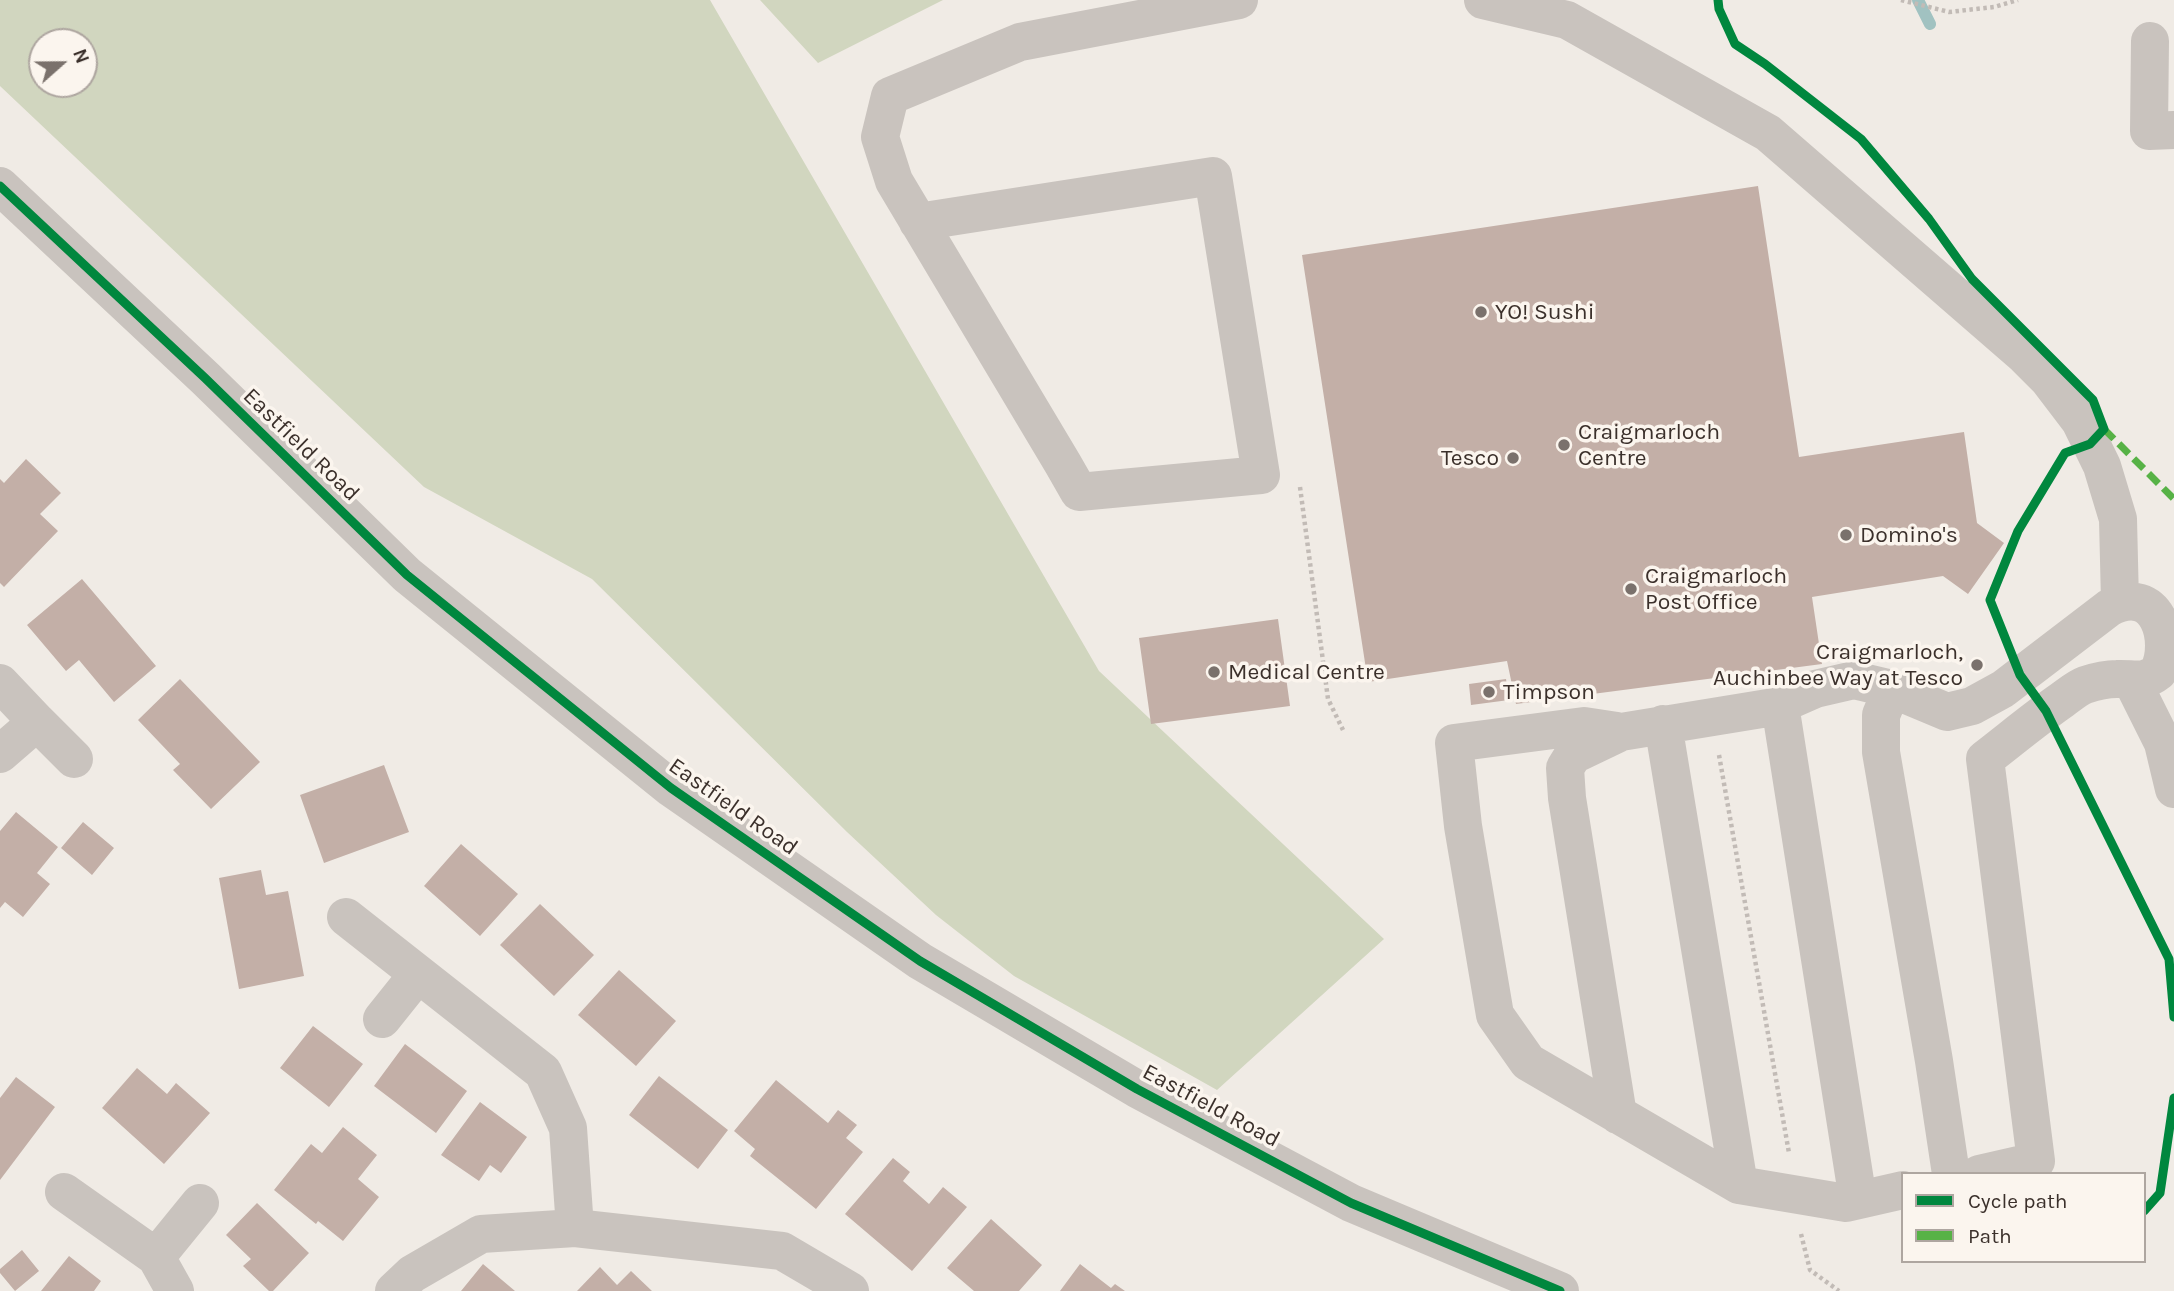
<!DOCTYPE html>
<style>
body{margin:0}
#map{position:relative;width:2174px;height:1291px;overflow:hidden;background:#f0ebe5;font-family:Karla,sans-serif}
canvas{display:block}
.legend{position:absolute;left:1901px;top:1172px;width:245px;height:91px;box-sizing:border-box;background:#fbf5ee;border:2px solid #aea6a0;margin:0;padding:9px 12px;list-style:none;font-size:21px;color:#3b302b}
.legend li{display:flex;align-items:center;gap:14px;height:35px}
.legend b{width:35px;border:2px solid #aea6a0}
.north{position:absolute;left:28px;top:28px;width:70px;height:70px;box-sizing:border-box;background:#fbf5ee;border:2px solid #aea6a0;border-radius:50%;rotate:69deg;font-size:19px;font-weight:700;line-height:28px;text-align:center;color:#3b302b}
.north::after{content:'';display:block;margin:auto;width:24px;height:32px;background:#7a716c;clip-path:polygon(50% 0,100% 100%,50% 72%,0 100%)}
</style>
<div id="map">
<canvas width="2174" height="1291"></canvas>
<ul class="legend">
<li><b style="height:9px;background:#00873e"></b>Cycle path</li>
<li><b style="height:9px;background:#57b246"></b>Path</li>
</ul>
<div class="north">N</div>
</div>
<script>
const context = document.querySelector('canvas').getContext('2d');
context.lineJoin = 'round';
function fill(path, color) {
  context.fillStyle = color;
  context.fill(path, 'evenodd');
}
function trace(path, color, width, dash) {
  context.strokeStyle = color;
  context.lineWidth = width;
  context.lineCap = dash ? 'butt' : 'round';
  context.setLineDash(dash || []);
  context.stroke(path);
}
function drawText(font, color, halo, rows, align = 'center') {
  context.font = font + ' Karla,sans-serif';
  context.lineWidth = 7;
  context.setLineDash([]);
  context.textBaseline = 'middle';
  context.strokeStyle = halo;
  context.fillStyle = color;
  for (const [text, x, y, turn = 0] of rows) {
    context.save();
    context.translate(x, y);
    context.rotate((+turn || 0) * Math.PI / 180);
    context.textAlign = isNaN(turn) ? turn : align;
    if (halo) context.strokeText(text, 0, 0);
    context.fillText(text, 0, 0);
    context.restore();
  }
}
fill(new Path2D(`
 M 0,0 L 710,0 L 1099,671 L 1384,939 L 1217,1090 L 1014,976 L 936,915 L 847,832 L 592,579 L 424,487 L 0,86 ZM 42,42 L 84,42 L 84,84 L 42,84 Z
 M 760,0 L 943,0 L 818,63 Z`), '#d1d6bf');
trace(new Path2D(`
 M 1918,0 L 1930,24`), '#a1c2c1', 12);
fill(new Path2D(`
 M 1758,186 L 1799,457 L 1964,432 L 1977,523 L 2004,543 L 1968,594 L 1943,576 L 1812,597 L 1822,664 L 1516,704 L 1507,661 L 1368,682 L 1302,255 Z
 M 26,459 L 61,493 L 40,514 L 58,531 L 4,587 L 0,583 L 0,479 L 4,483 Z
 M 82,579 L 156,666 L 114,702 L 79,660 L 66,671 L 27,625 Z
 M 1278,619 L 1290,706 L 1151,724 L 1139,638 Z
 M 180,679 L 260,762 L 211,809 L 173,770 L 180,764 L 138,720 Z
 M 1506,679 L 1509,700 L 1471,705 L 1469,684 Z
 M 384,765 L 409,832 L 324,863 L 300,795 Z
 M 16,812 L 58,847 L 37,873 L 50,884 L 23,917 L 5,902 L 0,908 L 0,831 Z
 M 83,822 L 114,848 L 92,875 L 61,848 Z
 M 461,844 L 518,894 L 480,936 L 424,886 Z
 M 261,870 L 266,895 L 288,891 L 304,976 L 239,989 L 219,878 Z
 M 540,904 L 594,955 L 554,996 L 500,945 Z
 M 619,970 L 676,1021 L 636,1066 L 578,1015 Z
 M 313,1026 L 363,1064 L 329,1107 L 280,1068 Z
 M 405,1044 L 467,1091 L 436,1133 L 374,1086 Z
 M 137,1068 L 167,1094 L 176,1083 L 210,1113 L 164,1164 L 102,1108 Z
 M 659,1076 L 728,1130 L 698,1169 L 629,1115 Z
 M 16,1077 L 55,1107 L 0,1180 L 0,1098 Z
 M 776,1080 L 828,1123 L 838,1110 L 857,1125 L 846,1138 L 863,1152 L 816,1209 L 750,1156 L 755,1149 L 734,1131 Z
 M 480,1102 L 527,1137 L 501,1173 L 490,1165 L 479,1181 L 441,1155 Z
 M 343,1127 L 377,1155 L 358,1179 L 379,1197 L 343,1241 L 318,1221 L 316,1224 L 274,1190 L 311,1144 L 322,1153 Z
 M 893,1158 L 910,1172 L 903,1181 L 929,1204 L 943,1187 L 967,1207 L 912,1271 L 845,1214 Z
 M 257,1203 L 309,1253 L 273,1291 L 269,1291 L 243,1266 L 251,1259 L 226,1235 Z
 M 991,1219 L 1042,1265 L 1019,1291 L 974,1291 L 947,1268 Z
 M 22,1250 L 39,1271 L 15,1291 L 0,1273 L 0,1269 Z
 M 69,1256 L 101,1281 L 94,1291 L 41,1291 Z
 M 483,1264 L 515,1291 L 461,1291 Z
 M 1080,1264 L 1111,1288 L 1115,1284 L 1125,1291 L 1060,1291 Z
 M 600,1267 L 617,1285 L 631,1271 L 652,1291 L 577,1291 Z`), '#c3afa7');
trace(new Path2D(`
 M 1901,0 L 1949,12 L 1994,7 L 2018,0
 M 1300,487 L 1328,699 L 1343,730
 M 1719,755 L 1789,1153
 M 1801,1234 L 1810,1270 L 1839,1291`), '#c2bbb6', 4.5, [3.5, 3.5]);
trace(new Path2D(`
 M 1483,0 L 1567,20 L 1768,133 L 2025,356 L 2048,379 L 2080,421 L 2102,466 L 2118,519 L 2120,602
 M 2150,41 L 2149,131 L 2174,130
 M 0,186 L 205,378 L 407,575 L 671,788 L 920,961 L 1137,1089 L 1351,1203 L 1560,1291
 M 918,222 L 1213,176 L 1261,475 L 1079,492 L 1063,464 L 894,181 L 880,137 L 890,96 L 1020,42 L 1239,0
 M 2132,681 L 2163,743 L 2174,789
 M 0,683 L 37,722
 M 1892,689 L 1881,715 L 1881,752 L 1934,1061 L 1951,1174
 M 1780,705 L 1858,1200
 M 1663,724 L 1739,1185
 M 1617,731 L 1584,726 L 1454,743 L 1463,826 L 1495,1015 L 1528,1062 L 1739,1185 L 1846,1203 L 1903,1190
 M 0,754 L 37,722 L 74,759
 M 346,917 L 543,1072 L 568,1128 L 575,1228
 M 382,1019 L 418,974
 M 1618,1115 L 1567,798 L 1565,768 L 1573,755 L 1621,732 L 1774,707 L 1815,689 L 1854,680 L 1892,689 L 1947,712 L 1972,706 L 2003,689 L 2109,608 C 2158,582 2174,642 2158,672 C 2143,684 2133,678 2117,679 C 2107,679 2094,682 2085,685 C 2077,688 2069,695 2062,700 C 2036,718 2011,739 1985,759 L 2036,1161 L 1979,1174
 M 64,1192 L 156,1257 L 175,1291
 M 156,1257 L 200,1203
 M 394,1291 L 412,1274 L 481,1234 L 575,1228 L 782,1251 L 850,1291`), '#c9c3be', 38);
trace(new Path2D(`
 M 2104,429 L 2174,499`), '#57b246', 7, [14, 7]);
trace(new Path2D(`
 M 1718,0 L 1719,9 L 1735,44 L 1765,64 L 1861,139 L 1929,219 L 1972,279 L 2093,400 L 2104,429 L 2090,444 L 2065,453 L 2018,531 L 1990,600 L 2020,675 L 2046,711 L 2169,959 L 2174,1017
 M 0,186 L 205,378 L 407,575 L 671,788 L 920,961 L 1137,1089 L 1351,1203 L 1560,1291
 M 2144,1211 L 2160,1193 L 2174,1098`), '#00873e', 9);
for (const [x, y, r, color] of [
 [1481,312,7,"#7a716c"],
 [1564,445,7,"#7a716c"],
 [1513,458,7,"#7a716c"],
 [1846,535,7,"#7a716c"],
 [1631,589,7,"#7a716c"],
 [1977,665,7,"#7a716c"],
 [1214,672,7,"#7a716c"],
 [1489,692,7,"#7a716c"]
]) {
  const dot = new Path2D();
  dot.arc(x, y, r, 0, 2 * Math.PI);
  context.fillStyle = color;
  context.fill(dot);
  trace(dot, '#fbf5ee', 2.5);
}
drawText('23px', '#3b302b', '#fbf5ee', [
 ["YO! Sushi",1495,312],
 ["Craigmarloch",1578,432],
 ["Centre",1578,458],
 ["Tesco",1499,458,"right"],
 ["Domino's",1860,535],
 ["Craigmarloch",1645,576],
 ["Post Office",1645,602],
 ["Craigmarloch,",1963,652,"right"],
 ["Auchinbee Way at Tesco",1963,678,"right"],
 ["Medical Centre",1228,672],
 ["Timpson",1503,692]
], 'left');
drawText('23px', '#3b302b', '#fbf5ee', [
 ["Eastfield Road",301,445,44],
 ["Eastfield Road",733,807,35],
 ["Eastfield Road",1211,1106,28]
]);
</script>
